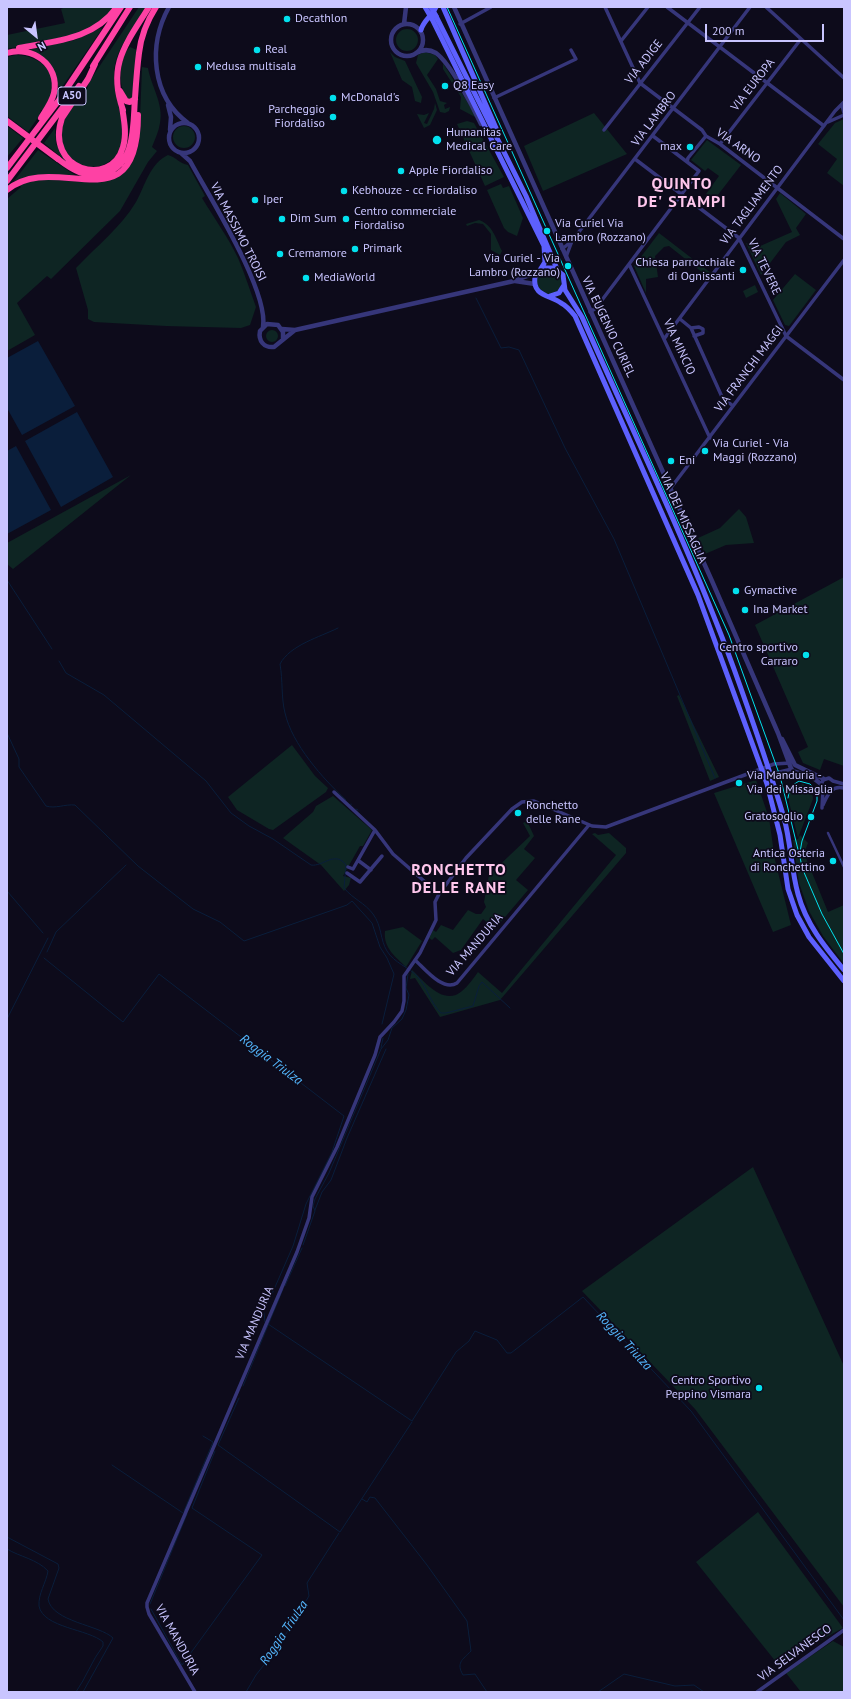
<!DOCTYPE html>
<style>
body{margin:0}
#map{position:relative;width:851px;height:1699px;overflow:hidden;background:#0d0b1b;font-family:"PT Sans",sans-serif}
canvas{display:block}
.frame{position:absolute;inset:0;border:8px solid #c9c5ff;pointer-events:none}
.north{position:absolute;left:16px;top:16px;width:40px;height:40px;-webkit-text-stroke:3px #0d0b1b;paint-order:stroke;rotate:151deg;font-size:11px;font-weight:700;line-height:16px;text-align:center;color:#c9c5ff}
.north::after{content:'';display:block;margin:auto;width:14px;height:18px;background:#c9c5ff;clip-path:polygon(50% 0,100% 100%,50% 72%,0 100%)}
.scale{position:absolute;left:705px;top:24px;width:119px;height:18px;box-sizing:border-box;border:2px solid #c9c5ff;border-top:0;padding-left:5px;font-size:12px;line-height:14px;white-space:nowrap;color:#c9c5ff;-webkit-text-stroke:3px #0d0b1b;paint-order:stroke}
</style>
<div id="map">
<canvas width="851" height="1699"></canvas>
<div class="frame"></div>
<div class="north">N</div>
<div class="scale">200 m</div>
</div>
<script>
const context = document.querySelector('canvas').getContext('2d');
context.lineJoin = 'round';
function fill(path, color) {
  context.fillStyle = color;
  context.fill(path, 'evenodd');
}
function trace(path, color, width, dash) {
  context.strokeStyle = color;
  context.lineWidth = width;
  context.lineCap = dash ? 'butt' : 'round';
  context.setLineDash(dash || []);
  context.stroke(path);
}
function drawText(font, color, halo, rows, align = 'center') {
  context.font = font + ' "PT Sans",sans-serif';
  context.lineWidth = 3.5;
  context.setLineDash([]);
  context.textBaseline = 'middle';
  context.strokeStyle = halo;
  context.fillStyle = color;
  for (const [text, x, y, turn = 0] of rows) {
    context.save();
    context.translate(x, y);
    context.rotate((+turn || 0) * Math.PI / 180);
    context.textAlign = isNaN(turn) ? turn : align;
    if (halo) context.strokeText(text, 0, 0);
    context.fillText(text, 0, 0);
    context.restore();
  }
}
fill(new Path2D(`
 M 65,7 L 115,7 L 102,20 L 78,34 L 7,49 L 7,35 L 65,23 L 61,9 Z
 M 139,7 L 147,7 C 136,25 119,44 115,65 C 108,97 143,148 103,165 C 96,167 86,168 79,164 C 43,141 68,113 86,87 L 87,89 L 89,82 Z
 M 100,28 L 102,29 L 62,87 L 57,86 L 56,76 L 31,51 L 31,49 L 75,40 Z
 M396 40a11 11 0 1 1 22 0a11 11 0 1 1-22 0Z
 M 130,47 L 137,50 L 133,97 L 128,100 C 118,86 117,59 130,47 Z
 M 390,52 L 395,57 L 405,61 L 422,97 L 421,103 L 415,101 L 412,87 L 402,80 Z
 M 425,52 L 435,55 L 438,59 L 427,75 L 436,89 L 440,101 L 447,103 L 444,105 L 445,109 L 450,107 L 449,111 L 445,113 L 440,112 L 433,92 L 416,63 L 418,55 Z
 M 16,55 C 36,55 59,70 52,93 C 50,99 46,105 44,110 L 41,110 L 39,116 L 28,132 L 7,116 L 7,57 Z
 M 443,63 L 476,116 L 475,117 L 460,109 L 461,97 L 443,69 Z
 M 142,67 L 148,68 C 151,86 164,104 160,123 C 159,131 155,139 152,147 L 157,151 L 148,162 L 120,211 L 51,279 L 47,276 L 17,303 L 35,335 L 7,351 L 7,199 L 21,187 L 20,185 C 63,166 118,210 139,144 Z
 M 435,103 L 437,110 L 430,125 L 424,128 L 417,114 L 424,115 L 429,113 L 424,123 L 427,124 L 434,109 Z
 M 594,113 L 627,154 L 543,191 L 524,146 Z
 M 844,119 L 844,186 L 827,173 L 837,159 L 818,144 L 835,123 Z
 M 467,121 L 474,123 L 504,177 L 485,186 L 457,124 Z
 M173 137a11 11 0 1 1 22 0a11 11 0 1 1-22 0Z
 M 7,126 L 23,138 L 7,157 Z
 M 55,128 L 56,144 L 67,162 L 44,143 Z
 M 707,140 L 741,165 L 714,200 L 706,194 L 719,176 L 708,168 L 705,171 L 691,160 Z
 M 38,150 L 79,178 L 39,175 L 15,182 L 14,181 Z
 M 168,155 C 176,157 180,164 188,165 L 205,196 L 202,198 C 214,218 228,237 238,258 C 245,274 250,291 256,307 L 250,325 L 241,328 L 166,326 L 94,322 L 88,319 L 88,310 L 76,268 C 96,247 121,227 136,202 C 145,186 150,163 168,155 Z
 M 501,184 L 503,188 L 509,186 L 523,218 L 517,236 L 508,232 L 504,228 L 487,190 Z
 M 780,193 L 806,214 L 796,228 L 800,235 L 786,242 L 761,275 L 746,243 L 758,247 L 792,232 L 776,199 Z
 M 479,220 C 493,225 496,239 502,251 L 500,255 L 491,250 L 491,234 L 483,224 L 475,223 L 467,226 L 466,224 Z
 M 659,233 L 711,273 L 708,277 L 669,246 L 664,247 L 655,256 L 658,277 L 646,279 L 646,293 L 634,266 Z
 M537 282a12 12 0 1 1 24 0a12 12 0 1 1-24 0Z
 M 795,274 L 816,290 L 789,326 L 785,325 L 773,300 Z
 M 755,285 L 758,292 L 746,298 L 743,291 Z
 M266 336a6 6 0 1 1 12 0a6 6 0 1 1-12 0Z
 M 131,475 L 13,569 L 7,564 L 7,543 Z
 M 739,509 L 746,517 L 754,543 L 726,545 L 705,554 L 698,538 L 720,528 Z
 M 844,577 L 844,766 L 824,759 L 820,770 L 803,763 L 798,752 L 808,747 L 755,625 Z
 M 679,695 L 719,777 L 710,781 L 677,696 Z
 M 292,745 L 315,776 L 328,788 L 326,792 L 273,830 L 269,829 L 237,810 L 228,797 Z
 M 756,780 L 769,818 L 775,860 L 791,925 L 773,932 L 714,793 Z
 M 803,784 L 812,791 L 813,799 L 798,838 L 789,802 L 789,796 L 792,788 Z
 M 333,796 L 372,830 L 363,846 L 360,846 L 343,876 L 351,878 L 349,885 L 344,891 L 321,865 L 283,838 L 313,812 L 316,806 Z
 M 527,821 L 534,836 L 524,849 L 535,858 L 516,880 L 528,890 L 495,929 L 483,919 L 461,950 L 453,953 L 435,937 L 432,940 L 429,938 L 433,930 L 436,932 L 441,925 L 453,930 L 468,910 L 476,914 L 481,914 L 486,907 L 484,902 L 489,875 L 530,836 L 523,823 Z
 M 595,833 L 598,835 L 609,833 L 626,848 L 626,853 L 500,1000 L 440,1017 L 415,978 L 410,979 L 412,970 C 424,981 444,1007 462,991 C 468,986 473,979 478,972 L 502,993 L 616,855 L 592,834 Z
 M 800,835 L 808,843 L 804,853 L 828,912 L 844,905 L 844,964 L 823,936 L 809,911 L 799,883 L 793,840 L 798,839 Z
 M 403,927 L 422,941 L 406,967 C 396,957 383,948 385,931 Z
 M 753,1167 L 844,1366 L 844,1607 L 695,1409 L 582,1291 Z
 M 758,1512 L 843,1628 L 808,1647 L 780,1667 L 696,1562 Z
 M 833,1641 L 844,1647 L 844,1692 L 801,1692 L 786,1673 Z`), '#0e2523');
fill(new Path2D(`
 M 38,341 L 75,406 L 22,435 L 7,408 L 7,358 Z
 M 77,412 L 113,477 L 61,507 L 25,441 Z
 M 16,446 L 51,510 L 7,534 L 7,451 Z`), '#0a1e3b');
trace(new Path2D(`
 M 476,298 L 501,348 L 509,347 L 519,350 L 565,448 L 614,539 L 715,778
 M 7,580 L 52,649
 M 338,628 C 320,637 290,645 280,664 C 283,681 281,697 285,713 C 292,744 323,779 346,800
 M 59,661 L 66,673 L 104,695 L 206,781 L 231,813 L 249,826 L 273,839 L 311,865 C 323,867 335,850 346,865 L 344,888 C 353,899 365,903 373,914 C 382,926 380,940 387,951 C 394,963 409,967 418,977 C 427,987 431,1004 441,1013 L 446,1013 L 473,1006 L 479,986 L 482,982 L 510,1008
 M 7,733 L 19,759 L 19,767 L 46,806 C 55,809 65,804 75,805 L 138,866 L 193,909 L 220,922 L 244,941 L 347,905 L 352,901 L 372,923 L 380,947 L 387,958 L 394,974 L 382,1024
 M 351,804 L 351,805
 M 356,809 L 358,810
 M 7,891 L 43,933
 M 47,952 L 56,932 L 126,865
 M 44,958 L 123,1022 L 159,974 L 344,1116 L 332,1152 L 306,1204 L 293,1246 L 265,1310
 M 7,1019 L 48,938
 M 381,1048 L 383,1038
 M 315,1210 L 322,1192 L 331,1180 L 347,1138 L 386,1049
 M 303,1245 L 315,1211 L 313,1206 L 315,1199 L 329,1173 L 381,1049 L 388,1040 L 392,1028 L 402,1019 L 406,1010 L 409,995 L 406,988 L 408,974
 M 285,1286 L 302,1248
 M 264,1313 L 265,1322
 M 268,1324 L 412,1421 L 456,1352 L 469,1341 L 475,1331 L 497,1340 L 507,1353 L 511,1353 L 583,1297 L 691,1411 L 844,1620
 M 243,1386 L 283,1289
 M 239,1398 L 218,1445 L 340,1532 L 412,1422
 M 112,1465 L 183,1513
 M 362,1499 L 367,1502 L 370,1497 L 375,1498 L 427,1565 L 467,1621 L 471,1651 C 462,1660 456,1663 463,1675 L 475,1674 L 487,1692
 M 184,1511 L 213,1442 L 203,1436
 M 7,1537 L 58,1564 L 59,1568 L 48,1599 C 52,1622 100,1625 113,1638 L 83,1692
 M 7,1549 C 20,1557 37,1559 48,1571 C 46,1583 38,1594 39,1606 C 43,1628 89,1629 103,1642 L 103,1646 C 92,1660 86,1678 76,1692
 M 150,1604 L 187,1514
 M 151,1609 L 182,1665 L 262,1555 L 192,1508 L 215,1451
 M 246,1692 L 256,1675 L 278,1647 L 309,1596 L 307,1583 L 339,1533
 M 598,1692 L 624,1674 L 675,1686 L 694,1685 L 704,1692`), '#0a1e3b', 1);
trace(new Path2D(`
 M 828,833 L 844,867`), '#36367a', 2.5);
trace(new Path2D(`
 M 605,7 L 640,83 L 702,130 L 706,136 L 720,144 L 844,239
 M 667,7 L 824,126
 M 766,7 L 844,78
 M 460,24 L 491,7
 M 621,41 L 648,7
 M 494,98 L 576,59 L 571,50
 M 842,105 L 844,113
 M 828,122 L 844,115
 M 604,130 L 700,7
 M 720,144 L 801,39
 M 635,159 L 739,238 L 786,336 L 844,380
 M 687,162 L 688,158 L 706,136
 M 562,249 L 572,241 L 750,7
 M 566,257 L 572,241
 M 629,264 L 710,438
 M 590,312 L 596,308 L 699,171 L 653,136
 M 680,319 L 691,328 L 722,397 L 733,406
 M 691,328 L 699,327 L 703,329 L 703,333 L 694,336
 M 664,339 L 835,111 L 844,102
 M 670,489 L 844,260
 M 762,770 L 771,774 L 792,769
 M 334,792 L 375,830 L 393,854 L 439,894
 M 823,805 C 828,794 831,785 844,788
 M 822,808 L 823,789 L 821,785 L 823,780 L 829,778 L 833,781 L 844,784
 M 359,861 L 371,870
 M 348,867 L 353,869 L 375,830
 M 347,873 L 360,882 L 382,856
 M 415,960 C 425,969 443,992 457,983 L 589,825
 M 195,1692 L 149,1614 L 147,1607 L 147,1603 L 297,1252 L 309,1218 L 312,1197 L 337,1147 L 375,1055 L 380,1037 L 394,1022 L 402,1011 L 404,1001 L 404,976 L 420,953 L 436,920 L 435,902 L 439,894 L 466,858 L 512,809 L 522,802 L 534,801 L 592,826 L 606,827 L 774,764 L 790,763
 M 757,1692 L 844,1630`), '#36367a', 3.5);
trace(new Path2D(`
 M 169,7 C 148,45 151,96 188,123
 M 454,7 L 712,581 L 778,733 L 792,771 L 812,777 L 821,784
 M391 40a16 16 0 1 1 32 0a16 16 0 1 1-32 0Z
 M 404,24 L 406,7
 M 416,53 C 423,49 429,49 436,53 C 451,64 473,107 481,124
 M 168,105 L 171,117 L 170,130
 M169 138a15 15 0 1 1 30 0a15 15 0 1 1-30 0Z
 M 181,153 L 190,161 C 209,196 269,291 263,327
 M 515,281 L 535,284
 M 282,329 L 295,330
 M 283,338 L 283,332 L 278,325 L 267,324 L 260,331 C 258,341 264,348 274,347 L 295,330 L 514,281 L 538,272
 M 782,739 L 795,765 L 824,779`), '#36367a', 4.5);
trace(new Path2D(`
 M 443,7 L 496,128
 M 436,16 L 526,196 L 557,269
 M 432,19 L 544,246 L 545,262 L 540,270
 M 421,30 C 423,21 432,16 436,7
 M 550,296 L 559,293 L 564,285
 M 844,970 C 825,947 806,924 798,894 C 791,869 791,843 784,818 C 769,767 752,719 734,669 C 690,549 634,434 582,317 L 565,290 L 563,275 L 554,268 L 544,268 L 535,277 C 532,296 550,295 561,303 C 567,306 571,311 575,316 L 698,595 L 767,784 L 780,835 L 788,889 L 797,915 L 809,937 L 844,981`), '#5d60fe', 5);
trace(new Path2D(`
 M 19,48 C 55,41 93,40 117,7
 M 7,53 C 32,45 60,65 54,93 C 52,102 46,110 41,118
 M 95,64 L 88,79 L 62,118 C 44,170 111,189 123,147 C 127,134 124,120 122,107
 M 93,66 L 130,7
 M 120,91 L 126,101 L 130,102 L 135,99
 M 123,110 C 107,65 126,44 149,7
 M 58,159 C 72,170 87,179 106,173 C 136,163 133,124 135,98 C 136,83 137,68 139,53 C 141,36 147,21 156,7
 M 7,168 L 59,100 L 121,7
 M 7,181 L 79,86
 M 7,190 C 56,149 138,228 138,115`), '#fe41a4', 6);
trace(new Path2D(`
 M 447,7 L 729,635 L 780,776 L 803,870 L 822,914 L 844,954
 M 788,798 L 790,787 L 799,781 L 810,784 L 817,791 L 817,801 L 802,841 L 800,852`), '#02e1ee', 1);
trace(new Path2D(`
 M 425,7 L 432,19
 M 431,7 L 436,16`), '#5d60fe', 5);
trace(new Path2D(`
 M 7,121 L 58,159`), '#fe41a4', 6);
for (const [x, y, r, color] of [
 [287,19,4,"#02e1ee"],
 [257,50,4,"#02e1ee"],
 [198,67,4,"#02e1ee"],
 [445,86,4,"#02e1ee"],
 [333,98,4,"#02e1ee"],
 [333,117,4,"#02e1ee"],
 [437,140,5,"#02e1ee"],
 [690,147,4,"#02e1ee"],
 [401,171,4,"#02e1ee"],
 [344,191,4,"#02e1ee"],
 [255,200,4,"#02e1ee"],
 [282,219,4,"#02e1ee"],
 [346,219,4,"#02e1ee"],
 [547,231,4,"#02e1ee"],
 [355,249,4,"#02e1ee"],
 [280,254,4,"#02e1ee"],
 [568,266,4,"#02e1ee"],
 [743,270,4,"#02e1ee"],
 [306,278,4,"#02e1ee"],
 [705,451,4,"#02e1ee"],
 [671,461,4,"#02e1ee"],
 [736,591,4,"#02e1ee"],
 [745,610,4,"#02e1ee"],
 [806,655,4,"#02e1ee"],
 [739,783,4,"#02e1ee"],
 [518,813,4,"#02e1ee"],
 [811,817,4,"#02e1ee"],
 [833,861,4,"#02e1ee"],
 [759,1388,4,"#02e1ee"]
]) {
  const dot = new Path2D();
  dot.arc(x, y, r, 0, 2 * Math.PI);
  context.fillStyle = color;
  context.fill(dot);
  trace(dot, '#0d0b1b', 1.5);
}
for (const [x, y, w] of [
 [72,96,28]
]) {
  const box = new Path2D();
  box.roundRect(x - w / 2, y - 9, w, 18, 3);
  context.fillStyle = '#0d0b1b';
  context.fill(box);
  trace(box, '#c9c5ff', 1);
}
drawText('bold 11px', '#c9c5ff', null, [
 ["A50",72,96]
]);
drawText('12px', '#c9c5ff', '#0d0b1b', [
 ["Decathlon",295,19],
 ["Real",265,50],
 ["Medusa multisala",206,67],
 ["Q8 Easy",453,86],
 ["McDonald's",341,98],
 ["Parcheggio",325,110,"right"],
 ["Fiordaliso",325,124,"right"],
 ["Humanitas",446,133],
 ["Medical Care",446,147],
 ["max",682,147,"right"],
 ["Apple Fiordaliso",409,171],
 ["Kebhouze - cc Fiordaliso",352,191],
 ["Iper",263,200],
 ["Centro commerciale",354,212],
 ["Fiordaliso",354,226],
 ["Dim Sum",290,219],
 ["Via Curiel Via",555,224],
 ["Lambro (Rozzano)",555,238],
 ["Primark",363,249],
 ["Cremamore",288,254],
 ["Via Curiel - Via",560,259,"right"],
 ["Lambro (Rozzano)",560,273,"right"],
 ["Chiesa parrocchiale",735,263,"right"],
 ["di Ognissanti",735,277,"right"],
 ["MediaWorld",314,278],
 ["Via Curiel - Via",713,444],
 ["Maggi (Rozzano)",713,458],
 ["Eni",679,461],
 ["Gymactive",744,591],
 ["Ina Market",753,610],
 ["Centro sportivo",798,648,"right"],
 ["Carraro",798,662,"right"],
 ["Via Manduria -",747,776],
 ["Via dei Missaglia",747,790],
 ["Ronchetto",526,806],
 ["delle Rane",526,820],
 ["Gratosoglio",803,817,"right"],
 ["Antica Osteria",825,854,"right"],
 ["di Ronchettino",825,868,"right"],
 ["Centro Sportivo",751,1381,"right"],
 ["Peppino Vismara",751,1395,"right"]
], 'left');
drawText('12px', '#c9c5ff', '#0d0b1b', [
 ["VIA ADIGE",644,62,-52],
 ["VIA EUROPA",753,85,-52],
 ["VIA LAMBRO",654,119,-53],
 ["VIA ARNO",738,146,35],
 ["VIA TAGLIAMENTO",752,205,-53],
 ["VIA MASSIMO TROISI",238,232,63],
 ["VIA TEVERE",764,267,64],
 ["VIA EUGENIO CURIEL",608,327,65],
 ["VIA MINCIO",679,347,65],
 ["VIA FRANCHI MAGGI",749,369,-53],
 ["VIA DEI MISSAGLIA",683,518,66],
 ["VIA MANDURIA",475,945,-49],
 ["VIA MANDURIA",255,1323,-67],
 ["VIA MANDURIA",177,1640,61],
 ["VIA SELVANESCO",795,1653,-36]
]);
drawText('italic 13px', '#54b7fe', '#0d0b1b', [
 ["Roggia Triulza",271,1060,37],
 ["Roggia Triulza",624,1341,47],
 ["Roggia Triulza",284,1633,-56]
]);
context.letterSpacing = '1px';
drawText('bold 16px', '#ffc7ed', '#0d0b1b', [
 ["QUINTO",682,184],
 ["DE' STAMPI",682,202],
 ["RONCHETTO",459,870],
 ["DELLE RANE",459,888]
]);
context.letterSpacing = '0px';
</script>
